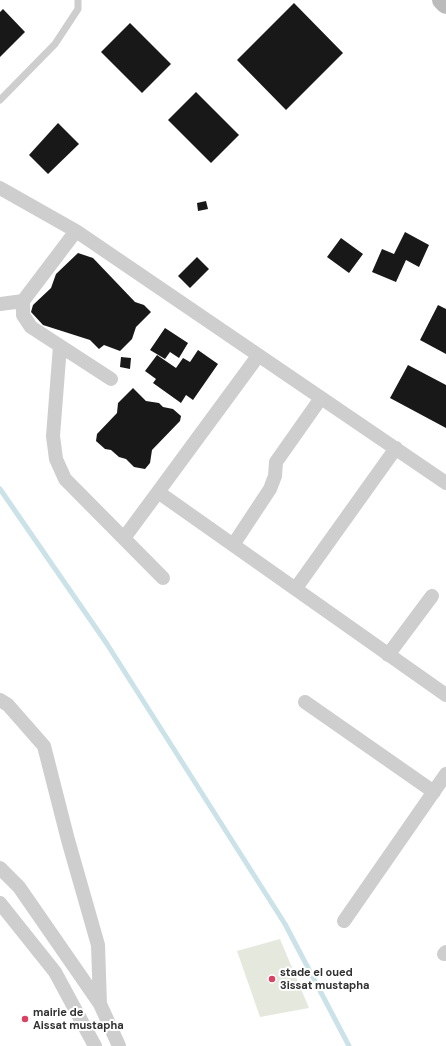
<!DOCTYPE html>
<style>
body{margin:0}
canvas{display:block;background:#fff}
</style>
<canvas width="446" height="1046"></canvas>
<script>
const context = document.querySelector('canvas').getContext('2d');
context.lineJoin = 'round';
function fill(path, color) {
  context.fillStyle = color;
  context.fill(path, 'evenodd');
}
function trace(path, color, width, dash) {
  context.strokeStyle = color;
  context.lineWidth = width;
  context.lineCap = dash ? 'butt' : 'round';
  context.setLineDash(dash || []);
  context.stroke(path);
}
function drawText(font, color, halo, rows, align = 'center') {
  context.font = font + ' "DM Sans",sans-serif';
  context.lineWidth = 4;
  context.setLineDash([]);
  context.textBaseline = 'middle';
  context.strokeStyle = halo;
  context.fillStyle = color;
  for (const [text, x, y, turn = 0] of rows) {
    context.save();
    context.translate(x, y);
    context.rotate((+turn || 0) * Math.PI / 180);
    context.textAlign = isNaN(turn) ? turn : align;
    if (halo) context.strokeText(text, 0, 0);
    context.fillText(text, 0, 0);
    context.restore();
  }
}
fill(new Path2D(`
 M 280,939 L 309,1008 L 260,1017 L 237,951 Z`), '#e5e9dd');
trace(new Path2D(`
 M 0,489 L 107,644 L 285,924 L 349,1046`), '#cbe2e8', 5);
fill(new Path2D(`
 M 294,3 L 343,53 L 286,110 L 237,60 Z
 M 3,9 L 25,32 L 0,57 L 0,12 Z
 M 130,23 L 171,64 L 142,93 L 101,52 Z
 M 196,92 L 239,135 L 211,163 L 168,120 Z
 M 58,123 L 79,144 L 48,174 L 29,155 Z
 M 206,201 L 208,209 L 198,211 L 197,203 Z
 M 405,232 L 429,245 L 419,267 L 406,260 L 396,282 L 372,272 L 382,249 L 394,254 Z
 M 341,238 L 363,254 L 349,273 L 327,257 Z
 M 78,253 L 93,258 L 135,302 L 144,305 L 151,312 L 136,327 L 132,339 L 120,351 L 104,345 L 99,349 L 90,340 L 43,325 L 31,312 L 33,305 L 51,288 L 56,274 Z
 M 197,257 L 209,269 L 190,288 L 178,276 Z
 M 438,305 L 446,309 L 446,354 L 420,340 Z
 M 165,328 L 188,343 L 179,358 L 170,352 L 165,359 L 150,350 Z
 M 198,350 L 218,364 L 193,400 L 186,395 L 181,403 L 153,383 L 156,379 L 145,371 L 157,355 L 176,368 L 183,358 L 190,362 Z
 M 121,357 L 131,358 L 130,369 L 120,367 Z
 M 408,365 L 446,385 L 446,428 L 390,398 Z
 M 133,388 L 146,401 L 159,403 L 163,407 L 173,409 L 181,416 L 180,421 L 152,450 L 150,463 L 145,469 L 134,467 L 126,459 L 119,457 L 111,450 L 105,449 L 96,441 L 97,434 L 117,413 L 118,403 Z`), '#181818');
trace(new Path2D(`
 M 0,100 L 55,44 L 78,9 L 78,0`), '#cecece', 7);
trace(new Path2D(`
 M 0,188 L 76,231 L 446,483
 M 76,231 L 23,301 L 23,315 L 31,327 L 111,379
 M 0,304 L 23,301
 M 60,346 L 53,436 L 56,459 L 65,479 L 163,578
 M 258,356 L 158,492 L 446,695
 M 124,538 L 158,492
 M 233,545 L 270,489 L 275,476 L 276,462 L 321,398
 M 296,588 L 396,448
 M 388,655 L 432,596
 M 0,700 L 8,705 L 44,746 L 68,840 L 98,945 L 100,1004
 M 305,702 L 434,792
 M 0,868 L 19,887 L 100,1004 L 119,1046
 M 0,903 L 55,972 L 95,1046
 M 344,921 L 446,774
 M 444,954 L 446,952`), '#cecece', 14);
trace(new Path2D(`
 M 442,0 L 446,4`), '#bbb', 20);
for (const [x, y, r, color] of [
 [272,979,4,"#d94263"],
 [25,1019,4,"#d94263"]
]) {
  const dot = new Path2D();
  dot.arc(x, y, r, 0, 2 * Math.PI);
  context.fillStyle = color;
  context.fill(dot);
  trace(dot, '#fff', 1.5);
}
drawText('bold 11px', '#313131', '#fff', [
 ["stade el oued",280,973],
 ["3issat mustapha",280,986],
 ["mairie de",33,1013],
 ["Aissat mustapha",33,1026]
], 'left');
</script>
